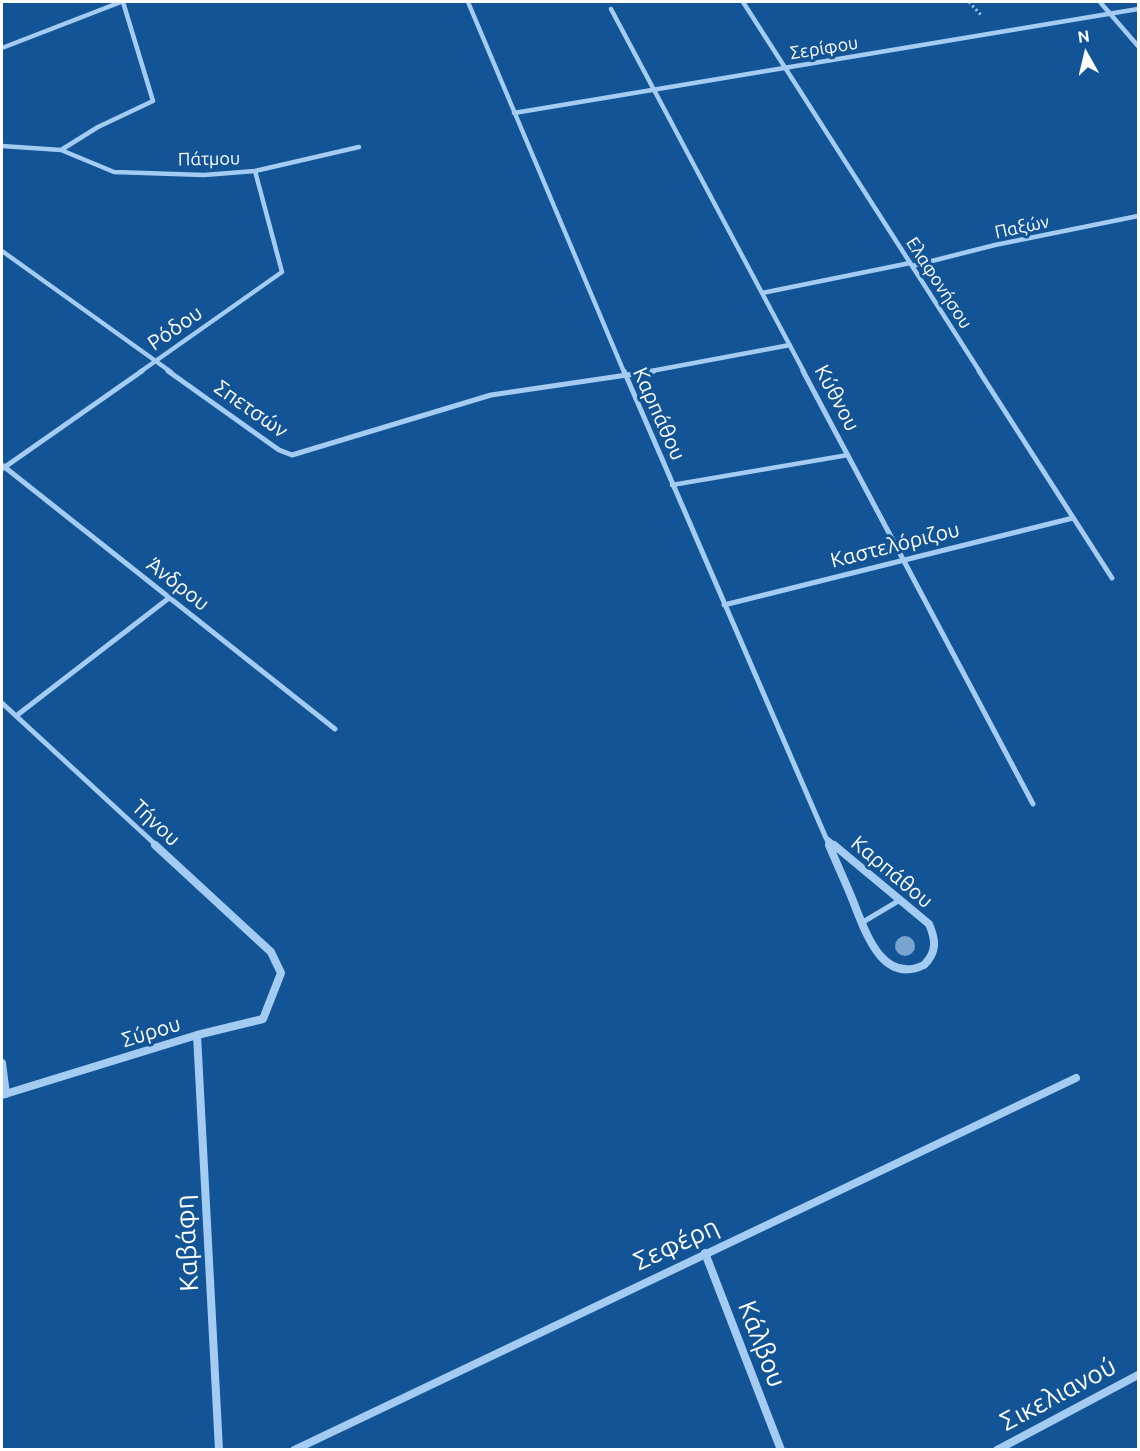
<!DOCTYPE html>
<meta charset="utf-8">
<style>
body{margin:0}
#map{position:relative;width:1140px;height:1451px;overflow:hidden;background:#135496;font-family:Ubuntu,sans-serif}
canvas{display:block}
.frame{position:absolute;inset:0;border:3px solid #fff;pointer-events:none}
.north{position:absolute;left:1056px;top:24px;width:60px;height:60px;-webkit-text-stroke:4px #135496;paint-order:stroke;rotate:352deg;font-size:16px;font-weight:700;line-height:24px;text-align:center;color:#fff}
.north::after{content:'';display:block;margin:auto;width:21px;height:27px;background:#fff;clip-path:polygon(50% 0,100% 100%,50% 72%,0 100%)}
</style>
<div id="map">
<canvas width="1140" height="1451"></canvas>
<div class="frame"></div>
<div class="north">N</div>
</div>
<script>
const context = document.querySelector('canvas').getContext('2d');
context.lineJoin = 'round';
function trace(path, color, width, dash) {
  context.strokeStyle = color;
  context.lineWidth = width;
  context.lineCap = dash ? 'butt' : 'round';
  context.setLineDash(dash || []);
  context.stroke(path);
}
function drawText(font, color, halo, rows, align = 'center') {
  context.font = font + ' Ubuntu,sans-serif';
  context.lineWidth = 6;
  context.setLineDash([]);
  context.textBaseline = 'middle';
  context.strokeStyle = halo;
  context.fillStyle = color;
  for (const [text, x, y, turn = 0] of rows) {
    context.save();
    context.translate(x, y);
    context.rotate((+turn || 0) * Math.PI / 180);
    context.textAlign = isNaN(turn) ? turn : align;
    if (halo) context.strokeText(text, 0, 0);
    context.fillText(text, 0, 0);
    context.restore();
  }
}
trace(new Path2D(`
 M 969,2 L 982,16`), '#a4ccf2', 3, [2, 3]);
trace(new Path2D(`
 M 672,485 L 848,455`), '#a4ccf2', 4.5);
trace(new Path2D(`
 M 863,922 L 900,900`), '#a4ccf2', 5);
trace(new Path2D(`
 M 468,2 L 624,372
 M 743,2 L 980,372
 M 1100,2 L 1138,46
 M 611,9 L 804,372
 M 2,48 L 121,2
 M 514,113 L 1138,9
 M 2,146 L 61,150 L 114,172 L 204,175 L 255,171 L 359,147
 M 61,150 L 98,127 L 153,101 L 123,2
 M 2,251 L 171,372
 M 912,266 L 995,245 L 1138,216
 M 762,293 L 910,263
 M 140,372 L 282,272 L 255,171
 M 646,372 L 790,345`), '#a4ccf2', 4.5);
trace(new Path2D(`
 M 168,371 L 279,450 L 292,455 L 491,395 L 654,371
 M 624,371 L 826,838
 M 803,371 L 1033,804
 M 979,371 L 1112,578
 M 2,465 L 335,729
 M 2,469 L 142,371
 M 724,605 L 1073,518
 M 2,703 L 157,846
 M 16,716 L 169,598
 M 826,838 L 836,846
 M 826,838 L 830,846`), '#a4ccf2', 5);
trace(new Path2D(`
 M 829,845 C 836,862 844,879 851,896 C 864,927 880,986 924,965 C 937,952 936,940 929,924 L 834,845
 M 197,1035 L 219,1450
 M 2,1063 L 6,1094
 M 2,1095 L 197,1035 L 263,1019 L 281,973 L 271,952 L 155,845
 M 705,1253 L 781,1450
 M 294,1450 L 1076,1078
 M 997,1450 L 1138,1375`), '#a4ccf2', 8);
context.fillStyle = '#78a4cf';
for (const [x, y] of [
 [905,946]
]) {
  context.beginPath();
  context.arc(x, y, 10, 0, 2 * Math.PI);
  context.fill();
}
drawText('18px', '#fff', '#135496', [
 ["Σερίφου",824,48,-9],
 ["Πάτμου",209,159,-1],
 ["Παξών",1022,227,-12],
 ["Ελαφονήσου",939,283,57]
]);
drawText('21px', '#fff', '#135496', [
 ["Ρόδου",175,328,-35],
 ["Κύθνου",837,398,62],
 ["Σπετσών",251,409,35],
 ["Καρπάθου",659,414,66],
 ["Καστελόριζου",895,545,-14],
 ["Άνδρου",178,584,38],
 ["Τήνου",156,823,43],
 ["Καρπάθου",892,872,40],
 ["Σύρου",151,1032,-17]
]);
drawText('26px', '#fff', '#135496', [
 ["Καβάφη",187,1243,-93],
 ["Σεφέρη",676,1244,-25],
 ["Κάλβου",762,1344,69],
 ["Σικελιανού",1058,1394,-28]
]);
</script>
